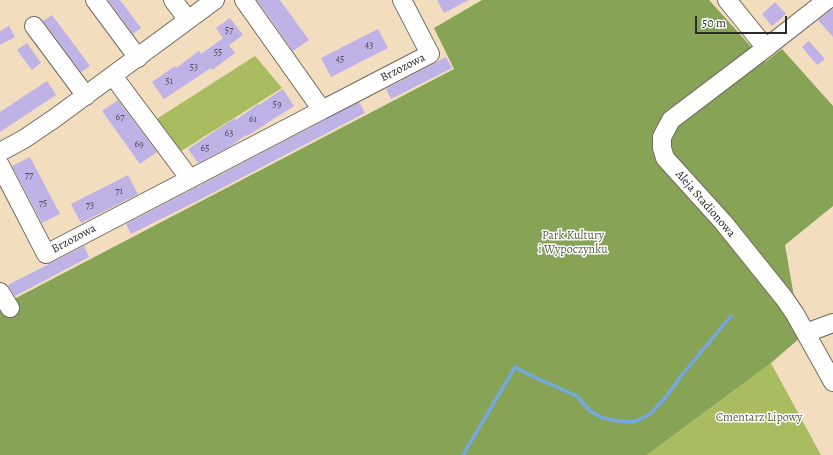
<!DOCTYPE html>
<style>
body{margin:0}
#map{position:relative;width:833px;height:455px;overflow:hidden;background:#f3ddbf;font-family:Alegreya,serif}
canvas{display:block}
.scale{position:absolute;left:695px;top:16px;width:92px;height:18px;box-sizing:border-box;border:2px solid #2b2b2b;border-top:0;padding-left:5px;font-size:12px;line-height:14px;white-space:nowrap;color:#2b2b2b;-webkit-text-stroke:3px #fff;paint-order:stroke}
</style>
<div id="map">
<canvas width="833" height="455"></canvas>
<div class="scale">50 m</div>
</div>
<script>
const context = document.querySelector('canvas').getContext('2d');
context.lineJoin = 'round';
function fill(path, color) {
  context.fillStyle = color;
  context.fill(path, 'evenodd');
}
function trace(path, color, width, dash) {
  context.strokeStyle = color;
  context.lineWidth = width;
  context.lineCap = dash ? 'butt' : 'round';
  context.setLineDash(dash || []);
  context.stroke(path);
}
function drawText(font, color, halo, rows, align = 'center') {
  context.font = font + ' Alegreya,serif';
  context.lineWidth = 3;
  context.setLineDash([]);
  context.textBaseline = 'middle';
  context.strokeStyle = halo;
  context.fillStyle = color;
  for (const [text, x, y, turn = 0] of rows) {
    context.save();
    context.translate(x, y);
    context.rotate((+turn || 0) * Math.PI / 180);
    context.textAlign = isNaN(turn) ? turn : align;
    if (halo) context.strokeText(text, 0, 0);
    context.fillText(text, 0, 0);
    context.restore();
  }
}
fill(new Path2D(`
 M 255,56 L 282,88 L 178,153 L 155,120 Z
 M 771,363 L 821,455 L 647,455 Z`), '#aabc60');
fill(new Path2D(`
 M 482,0 L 709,0 L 765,62 L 782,49 L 833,106 L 833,206 L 785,245 L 801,337 L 771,363 L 647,455 L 0,455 L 0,308 L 16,298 L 454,69 L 434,28 Z`), '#87a456');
trace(new Path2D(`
 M 463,455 L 515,367 L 534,377 L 577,396 L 590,411 L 603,418 L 618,421 L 634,422 L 650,414 L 665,398 L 681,376 L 731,316`), '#75a7e1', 3.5);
fill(new Path2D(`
 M 108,0 L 120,0 L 141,28 L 133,34 Z
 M 257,0 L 280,0 L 309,40 L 293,51 Z
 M 437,0 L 469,0 L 444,13 Z
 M 775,2 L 786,14 L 772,26 L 762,14 Z
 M 832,9 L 833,10 L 833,37 L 818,20 Z
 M 52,15 L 90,66 L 81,72 L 43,21 Z
 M 230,18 L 243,35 L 229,45 L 235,53 L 212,70 L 211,68 L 164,99 L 152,82 L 175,66 L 176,68 L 199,51 L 201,54 L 223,38 L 216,28 Z
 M 9,26 L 15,37 L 0,45 L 0,31 Z
 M 378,29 L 388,48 L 331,77 L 321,58 Z
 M 809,41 L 825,59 L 817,65 L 802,47 Z
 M 27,43 L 41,63 L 32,70 L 17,50 Z
 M 446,57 L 452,68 L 391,99 L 386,89 Z
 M 47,81 L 56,95 L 0,132 L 0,112 Z
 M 283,89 L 294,106 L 247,136 L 246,135 L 229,147 L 198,163 L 188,149 L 235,118 L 236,120 L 258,104 L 259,105 Z
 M 118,100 L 157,152 L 140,164 L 102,111 Z
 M 359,102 L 365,113 L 203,198 L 131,234 L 126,224 Z
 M 30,157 L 60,214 L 42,223 L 12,166 Z
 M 128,175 L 138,194 L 81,223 L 71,204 Z
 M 84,246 L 89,257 L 53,276 L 15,296 L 8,285 Z`), '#beb2e6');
const minor = new Path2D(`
 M 95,0 L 138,58
 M 173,0 L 188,20
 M 727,0 L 766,48
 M 827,0 L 758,54 L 671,120 L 662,137 L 662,148 L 665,158 L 723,222 L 784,298 L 795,314 L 833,382
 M 34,26 L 86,96
 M 113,76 L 190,179
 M 322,110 L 430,54 L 402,0
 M 0,152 L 24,139 L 55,118 L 215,0
 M 0,165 L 46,254 L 322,110 L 244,0
 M 0,292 L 10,308
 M 806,333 L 833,323`);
trace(minor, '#71695f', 20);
trace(minor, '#fff', 18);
drawText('10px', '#504d5a', null, [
 ["57",229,31],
 ["43",369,46],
 ["55",218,53],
 ["45",340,60],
 ["53",194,68],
 ["51",169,82],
 ["59",277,105],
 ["67",120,118],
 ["61",253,120],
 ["63",229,134],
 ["69",139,145],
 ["65",205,149],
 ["77",29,176],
 ["71",119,192],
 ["75",43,204],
 ["73",90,206]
]);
drawText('12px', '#2b2b2b', '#fff', [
 ["Brzozowa",403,68,-27],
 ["Aleja Stadionowa",705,204,49],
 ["Brzozowa",74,239,-28]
]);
drawText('12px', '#575e3e', '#fff', [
 ["Park Kultury",573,236],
 ["i Wypoczynku",573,250],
 ["Cmentarz Lipowy",759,418]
]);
</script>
